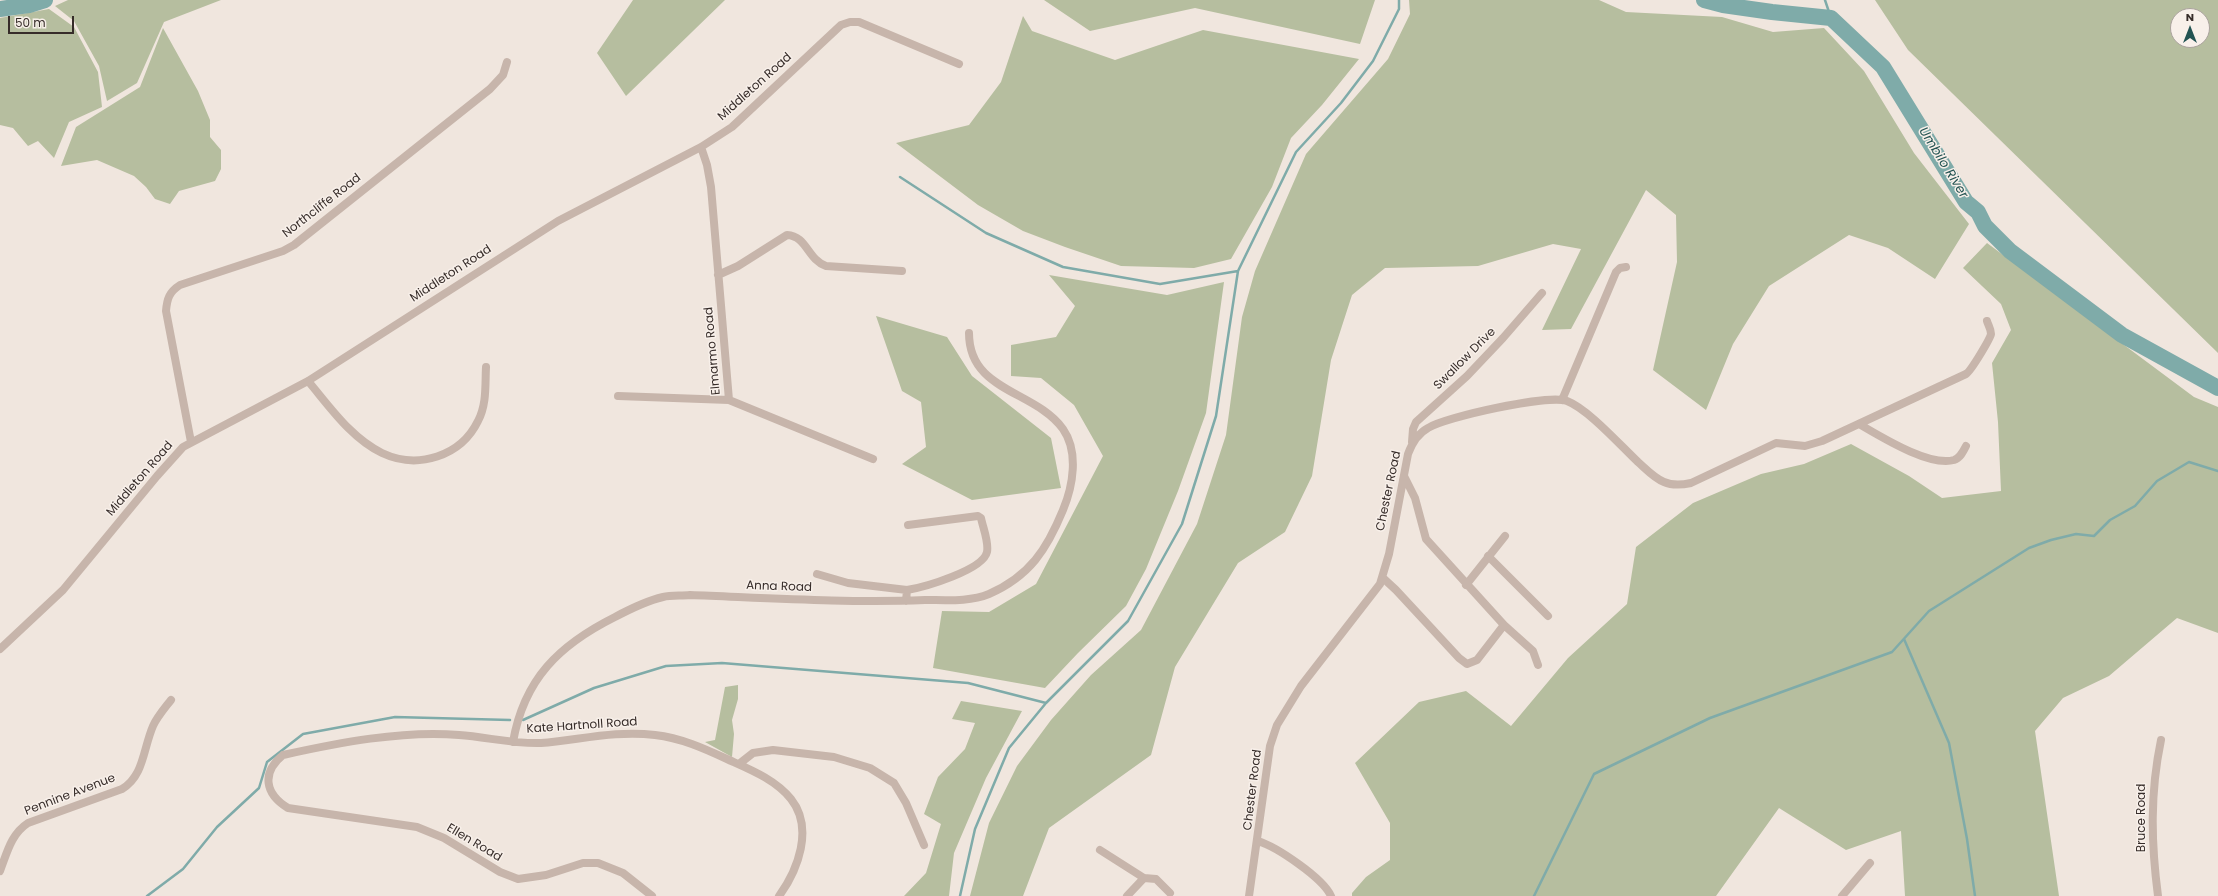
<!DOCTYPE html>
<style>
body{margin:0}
#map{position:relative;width:2218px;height:896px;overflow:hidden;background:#f0e6de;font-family:Poppins,sans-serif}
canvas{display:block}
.north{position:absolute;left:2170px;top:8px;width:40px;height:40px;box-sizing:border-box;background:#f8f0ea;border:1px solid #aaa29d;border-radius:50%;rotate:0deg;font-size:11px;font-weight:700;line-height:16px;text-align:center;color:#362c29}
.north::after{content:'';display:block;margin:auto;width:14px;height:18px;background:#235352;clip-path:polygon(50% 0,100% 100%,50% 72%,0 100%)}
.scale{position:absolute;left:8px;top:16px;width:66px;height:18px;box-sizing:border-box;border:2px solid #362c29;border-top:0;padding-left:5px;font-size:12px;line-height:14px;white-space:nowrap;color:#362c29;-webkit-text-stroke:3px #f8f0ea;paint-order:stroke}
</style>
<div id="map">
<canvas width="2218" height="896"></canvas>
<div class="north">N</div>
<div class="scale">50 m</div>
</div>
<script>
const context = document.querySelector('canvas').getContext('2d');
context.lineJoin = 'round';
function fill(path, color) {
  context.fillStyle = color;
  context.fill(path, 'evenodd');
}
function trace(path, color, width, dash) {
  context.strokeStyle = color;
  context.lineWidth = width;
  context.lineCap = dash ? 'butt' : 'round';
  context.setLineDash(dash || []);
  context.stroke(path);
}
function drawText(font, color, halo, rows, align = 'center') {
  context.font = font + ' Poppins,sans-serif';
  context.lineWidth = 3;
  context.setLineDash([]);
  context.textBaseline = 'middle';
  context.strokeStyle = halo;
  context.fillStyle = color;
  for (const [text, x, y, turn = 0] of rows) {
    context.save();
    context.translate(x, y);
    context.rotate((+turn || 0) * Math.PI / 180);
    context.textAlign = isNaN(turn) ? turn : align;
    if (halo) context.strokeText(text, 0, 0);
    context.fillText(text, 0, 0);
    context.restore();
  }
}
fill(new Path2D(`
 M 68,0 L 221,0 L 164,22 L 137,83 L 107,101 L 99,66 L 74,21 L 55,6 Z
 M 633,0 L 725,0 L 626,96 L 597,53 Z
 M 1044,0 L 1375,0 L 1360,44 L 1195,8 L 1090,31 Z
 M 1409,0 L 1599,0 L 1626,12 L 1722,17 L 1773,32 L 1824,28 L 1864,71 L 1914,153 L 1969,224 L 1935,279 L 1888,248 L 1849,235 L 1769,286 L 1733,344 L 1706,410 L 1653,370 L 1677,262 L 1676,215 L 1646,190 L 1571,329 L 1542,330 L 1581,249 L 1553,244 L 1478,266 L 1385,268 L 1352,295 L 1331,360 L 1312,476 L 1285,532 L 1238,563 L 1175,667 L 1151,755 L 1049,828 L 1023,896 L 970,896 L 989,823 L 1017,766 L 1051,720 L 1091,675 L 1141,630 L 1197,524 L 1226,435 L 1242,317 L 1255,271 L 1306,154 L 1388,59 L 1410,14 Z
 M 1875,0 L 2218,0 L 2218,353 L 1908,50 ZM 2178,16 L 2202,16 L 2202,40 L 2178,40 Z
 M 49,9 L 74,27 L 98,72 L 102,107 L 69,122 L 54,158 L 38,141 L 28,146 L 13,128 L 0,125 L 0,18 Z
 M 1023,16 L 1032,31 L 1115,60 L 1203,30 L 1359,59 L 1322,105 L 1291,138 L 1272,187 L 1231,259 L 1194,268 L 1121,266 L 1065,247 L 1023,231 L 978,205 L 896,143 L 969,125 L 1001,82 Z
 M 163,28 L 198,91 L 210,120 L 210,137 L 221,150 L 221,169 L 215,181 L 179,191 L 170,204 L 155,199 L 146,187 L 134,176 L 97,160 L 61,166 L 76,127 L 140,87 Z
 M 1987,243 L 2194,397 L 2218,407 L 2218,633 L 2177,618 L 2109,676 L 2063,698 L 2035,731 L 2059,896 L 1905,896 L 1901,831 L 1846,850 L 1779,808 L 1716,896 L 1352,896 L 1352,893 L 1366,877 L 1390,860 L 1390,823 L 1355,763 L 1419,702 L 1466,691 L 1511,726 L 1568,658 L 1627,604 L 1636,547 L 1693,503 L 1761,474 L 1804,464 L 1851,444 L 1909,476 L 1942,498 L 2001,491 L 1998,422 L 1992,363 L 2011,330 L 2001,304 L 1963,268 Z
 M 1049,275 L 1167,295 L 1224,282 L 1206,413 L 1178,491 L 1146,569 L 1126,606 L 1078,653 L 1045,688 L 933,668 L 942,611 L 989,612 L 1036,584 L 1103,456 L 1074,405 L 1041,378 L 1011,376 L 1011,345 L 1056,337 L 1075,306 Z
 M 876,316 L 947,337 L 972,376 L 1051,438 L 1061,488 L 972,500 L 902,464 L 926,447 L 921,402 L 902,391 Z
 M 738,685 L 738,699 L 732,720 L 734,734 L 732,757 L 705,742 L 715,740 L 725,687 Z
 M 961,701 L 1022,711 L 986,778 L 954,853 L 949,896 L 904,896 L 926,873 L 941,824 L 924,814 L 938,777 L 965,749 L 975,723 L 952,719 Z`), '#b6be9f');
trace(new Path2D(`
 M 1825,0 L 1831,18
 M 900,177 L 986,233 L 1063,267 L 1160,284 L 1238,271
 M 1904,639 L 1949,743 L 1967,839 L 1975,896
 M 523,720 L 594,688 L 666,666 L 722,663 L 968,683 L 1046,703
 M 147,896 L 183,869 L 217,827 L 259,788 L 267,762 L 303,734 L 395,717 L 510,720
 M 960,896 L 975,829 L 1009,748 L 1046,703 L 1128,621 L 1182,524 L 1216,416 L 1238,271 L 1296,152 L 1341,103 L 1373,61 L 1399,9 L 1399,0
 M 1534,896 L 1594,774 L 1710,718 L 1892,652 L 1929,611 L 2029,548 L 2051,540 L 2076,534 L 2094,536 L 2110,520 L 2135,506 L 2157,481 L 2189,462 L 2218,471`), '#7faba9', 2.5);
trace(new Path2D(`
 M 1704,0 L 1723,5 L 1772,12 L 1831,18 L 1883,67 L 1966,202 L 1978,212 L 1985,226 L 2010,251 L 2122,335 L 2218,388
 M 0,9 L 29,5 L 45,0`), '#7faba9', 16);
trace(new Path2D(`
 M 701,147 L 707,165 L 711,187 L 729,400 L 873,459
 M 718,275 L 738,266 L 787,235 C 807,236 807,259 826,266 L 902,271
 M 308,381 C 330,407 351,438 382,453 C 418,470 461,456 478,421 C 487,404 485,385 486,367
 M 618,396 L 729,400
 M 1562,400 L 1616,272 L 1620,268 L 1626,267
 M 1859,424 C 1880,436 1929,467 1954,460 C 1960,458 1963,452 1966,446
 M 191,442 L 166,311 C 167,299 169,292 180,285 L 283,251 L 294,245 L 490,89 L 503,75 L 507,62
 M 1412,442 L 1413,429 L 1416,422 L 1467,376 L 1503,338 L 1542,293
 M 1488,556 L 1548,616
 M 817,574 L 848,583 L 907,590
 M 1383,578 L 1396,590 L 1459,658 L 1467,664 L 1477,660 L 1504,625 L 1426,539 L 1415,498 L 1404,476
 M 1466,585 L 1505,536
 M 906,601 L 907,590 C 925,587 983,570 987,552 C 989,542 983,528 981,518 L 978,516 L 908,525
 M 1504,625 L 1533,651 L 1538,665
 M 0,649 L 63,590 L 157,476 L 183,447 L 308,381 L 558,221 L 701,147 L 732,127 L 841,25 L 850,22 L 859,22 L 959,64
 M 513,742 C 524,679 559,645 615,617 C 630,609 646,601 663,597 C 671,595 681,596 690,595 C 769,598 847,603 925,600 C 946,600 970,602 989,594 C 1030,576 1047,549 1063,510 C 1073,486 1079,452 1063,429 C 1035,390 969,392 969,333
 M 739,764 L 753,753 L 773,750 L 834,757 L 870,768 L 894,783 L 906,803 L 924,845
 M 1258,841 C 1277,847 1323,878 1331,896
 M 1100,850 L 1144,878 L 1156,879 L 1170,893
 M 0,871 C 7,853 11,834 28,823 L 122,789 C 144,776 143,749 153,726 C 157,717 164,709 171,700
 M 652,896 L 623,873 L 598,863 L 583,863 L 546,875 L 518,879 L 500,872 L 444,838 L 417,827 L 288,808 C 265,794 261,773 283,755 C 337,743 403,730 459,735 C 487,737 513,744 541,743 C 579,740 616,730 655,735 C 681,738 703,748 727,759 C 749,769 775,779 791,799 C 814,828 798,870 779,896
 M 1127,896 L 1144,878
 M 1249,896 L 1270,746 L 1277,725 L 1301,686 L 1380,584 L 1389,554 L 1408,454 C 1412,443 1417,434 1428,428 C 1445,417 1549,394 1567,401 C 1588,409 1620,445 1638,462 C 1646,469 1654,478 1664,482 C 1673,486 1682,485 1691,483 L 1776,443 L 1805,446 L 1822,441 L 1966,374 C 1971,371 1990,339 1991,334 C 1991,329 1988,325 1987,321
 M 1842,896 L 1870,863
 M 2158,896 C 2151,842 2150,793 2161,740`), '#c7b5ab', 8);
drawText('12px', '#362c29', '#f8f0ea', [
 ["Middleton Road",755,87,-42],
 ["Northcliffe Road",322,206,-38],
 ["Middleton Road",451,274,-33],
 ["Elmarmo Road",713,351,-95],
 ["Swallow Drive",1465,359,-45],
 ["Middleton Road",140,479,-49],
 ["Chester Road",1389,491,-78],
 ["Anna Road",779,587,2],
 ["Kate Hartnoll Road",582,726,-4],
 ["Chester Road",1253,790,-83],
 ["Pennine Avenue",70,795,-21],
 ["Bruce Road",2142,818,-90],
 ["Ellen Road",474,843,31]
]);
drawText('italic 13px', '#235352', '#f8f0ea', [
 ["Umbilo River",1943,163,58]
]);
</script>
